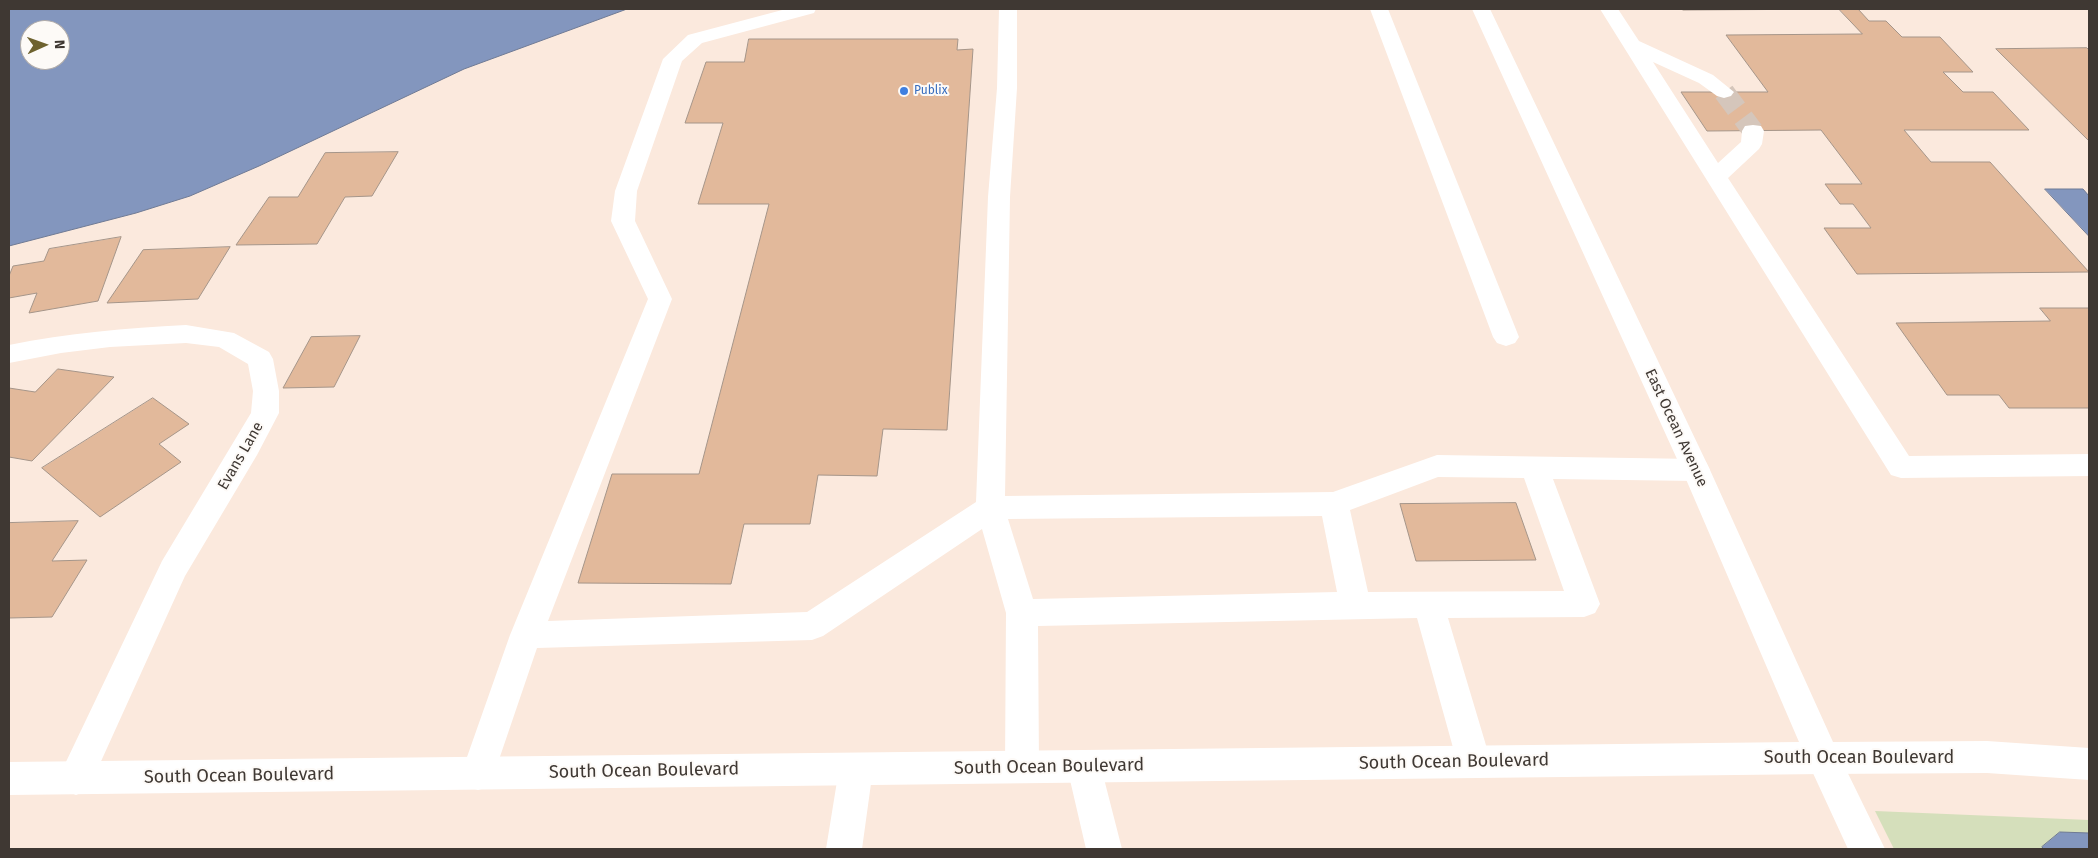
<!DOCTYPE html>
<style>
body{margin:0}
#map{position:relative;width:2098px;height:858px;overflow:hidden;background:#fbe9dd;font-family:"Fira Sans",sans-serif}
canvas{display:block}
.frame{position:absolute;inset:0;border:10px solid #3f3833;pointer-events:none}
.north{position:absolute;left:20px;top:20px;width:50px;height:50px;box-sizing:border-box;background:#fdfaf7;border:1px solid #b1aca9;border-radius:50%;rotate:88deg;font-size:14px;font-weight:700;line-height:20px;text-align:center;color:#3f3833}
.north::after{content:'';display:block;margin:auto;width:18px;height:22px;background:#6e622f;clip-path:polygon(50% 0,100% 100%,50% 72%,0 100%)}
</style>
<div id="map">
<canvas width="2098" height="858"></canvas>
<div class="frame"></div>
<div class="north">N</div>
</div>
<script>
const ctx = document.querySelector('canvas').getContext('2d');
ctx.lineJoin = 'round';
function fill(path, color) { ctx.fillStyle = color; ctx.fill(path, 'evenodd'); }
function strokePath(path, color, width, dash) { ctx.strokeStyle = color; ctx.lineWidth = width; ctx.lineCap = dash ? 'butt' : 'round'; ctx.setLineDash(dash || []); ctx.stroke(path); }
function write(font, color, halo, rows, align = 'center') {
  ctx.font = font + ' "Fira Sans",sans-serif'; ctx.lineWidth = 4; ctx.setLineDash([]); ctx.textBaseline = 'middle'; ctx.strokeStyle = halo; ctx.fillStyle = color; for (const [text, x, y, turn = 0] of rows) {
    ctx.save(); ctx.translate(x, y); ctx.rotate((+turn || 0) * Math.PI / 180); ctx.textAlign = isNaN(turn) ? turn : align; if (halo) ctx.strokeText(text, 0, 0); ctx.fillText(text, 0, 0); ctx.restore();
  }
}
fill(new Path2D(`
 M1875,811l214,9v29h-195z`), '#d5dfbb');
const water = new Path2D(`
 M9,9h618l-163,60 -205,97 -69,30 -54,17 -127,33zM30,30h30v30h-30z
 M2045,189h38l6,7v40z
 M2060,832l29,1v16h-45l-2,-2z`);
fill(water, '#8396be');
strokePath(water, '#6f7a94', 1);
const building = new Path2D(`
 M1682,9h171l-170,1z
 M1839,9h19l11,12h17l16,16h38l33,35h-30l20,20h30l36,38h-125l27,32h59l99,110 -232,2 -33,-46h47l-18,-24h-13l-15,-20h37l-41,-54 -114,1 -26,-39h87l-42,-57 136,-1z
 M749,39h209l-1,11 16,-1 -26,381 -64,-1 -6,47 -59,-1 -8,49h-66l-13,60 -153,-1 34,-109h87l70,-270h-71l25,-81h-38l21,-61h38z
 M2087,48l2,2v91l-93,-92z
 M398,152l-26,44 -27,1 -28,47 -81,1 33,-48h29l27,-44z
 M121,237l-23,64 -69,12 8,-20 -28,5v-22l4,-10 31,-5 5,-12z
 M230,247l-32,52 -91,4 36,-53z
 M2040,308h49v100h-80l-10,-13h-52l-51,-72 154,-2z
 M360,336l-26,51 -51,1 28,-51z
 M58,369l56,8 -82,84 -23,-4v-69l26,4z
 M153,398l36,26 -30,20 22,18 -81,55 -58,-49z
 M1516,503l20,57 -120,1 -16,-57z
 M78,521l-26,40 35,-1 -35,57 -43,1v-95z`);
fill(building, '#e2b99b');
strokePath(building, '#a59589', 1);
strokePath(new Path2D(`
 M1724,92l29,39`), '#d5c6bb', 21, [21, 11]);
fill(new Path2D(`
 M786,9h30l-2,4 -112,30 -20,18 -45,130 -2,30 37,78 -124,322 259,-9 169,-110 12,-305 9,-109 2,-79h18v79l-7,109 -5,299 328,-4 104,-37 259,4 10,3 4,8 -4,8 -10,3 -143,-2 47,125 -5,9 -11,4 -136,1 43,144 -5,11 -12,5 -12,-5 -5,-11 -40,-144 -379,8 1,141 -5,12 -12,4 -12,-4 -5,-12 1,-154 -24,-84 -159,107 -11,4 -275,8 -47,138 -12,4 -12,-4 -5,-12 49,-139 138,-336 -37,-78 4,-30 48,-132 25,-24zM1438,477l86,1 40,113 -196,1 -18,-82zM1322,516l15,76 -304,7 -25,-80z
 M1370,9h18l131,328 -4,6 -9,3 -9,-3 -4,-6z
 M1600,9h18l21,32 74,34 21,17 -3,4 -7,2 -7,-2 -18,-13 -46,-21 65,101 23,-21 1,-11 3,-5 8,-1 8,1 3,5 -2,13 -3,5 -31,29 181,278 180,-2v22l-188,2 -10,-3z
 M186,325l48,8 35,19 4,7 6,32v22l-22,42 -72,121 -97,214 -12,5 -12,-5 -5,-12 5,-12 98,-205 89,-148 2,-22 -5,-27 -29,-17 -33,-4 -76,4 -49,6 -52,10v-18c59,-12 117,-17 177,-20z
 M1823,742l12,5 50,102h-37l-42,-91 5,-11z
 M1084,751l12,4 5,12 21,82h-36l-19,-82 5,-12z
 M856,753l12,4 5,12 -11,80h-36l13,-80 5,-12z`), '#fff');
fill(new Path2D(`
 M1472,9h18l220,461 123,272 154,-1 102,7v32l-102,-7 -164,1 -1814,21v-33l1790,-20 -117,-272z`), '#fff');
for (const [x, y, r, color] of [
 [904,91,5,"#3f7fe0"]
]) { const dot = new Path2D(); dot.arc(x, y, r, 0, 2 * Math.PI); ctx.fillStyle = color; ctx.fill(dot); strokePath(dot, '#fdfaf7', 2); }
write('12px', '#366cbe', '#fdfaf7', [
 ["Publix",914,91]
], 'left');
write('15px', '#3f3833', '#fdfaf7', [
 ["East Ocean Avenue",1676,428,65],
 ["Evans Lane",241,456,-60]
]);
write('18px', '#3f3833', '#fdfaf7', [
 ["South Ocean Boulevard",1859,758],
 ["South Ocean Boulevard",1454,762,-1],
 ["South Ocean Boulevard",1049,767,-1],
 ["South Ocean Boulevard",644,771,-1],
 ["South Ocean Boulevard",239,776,-1]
]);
</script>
